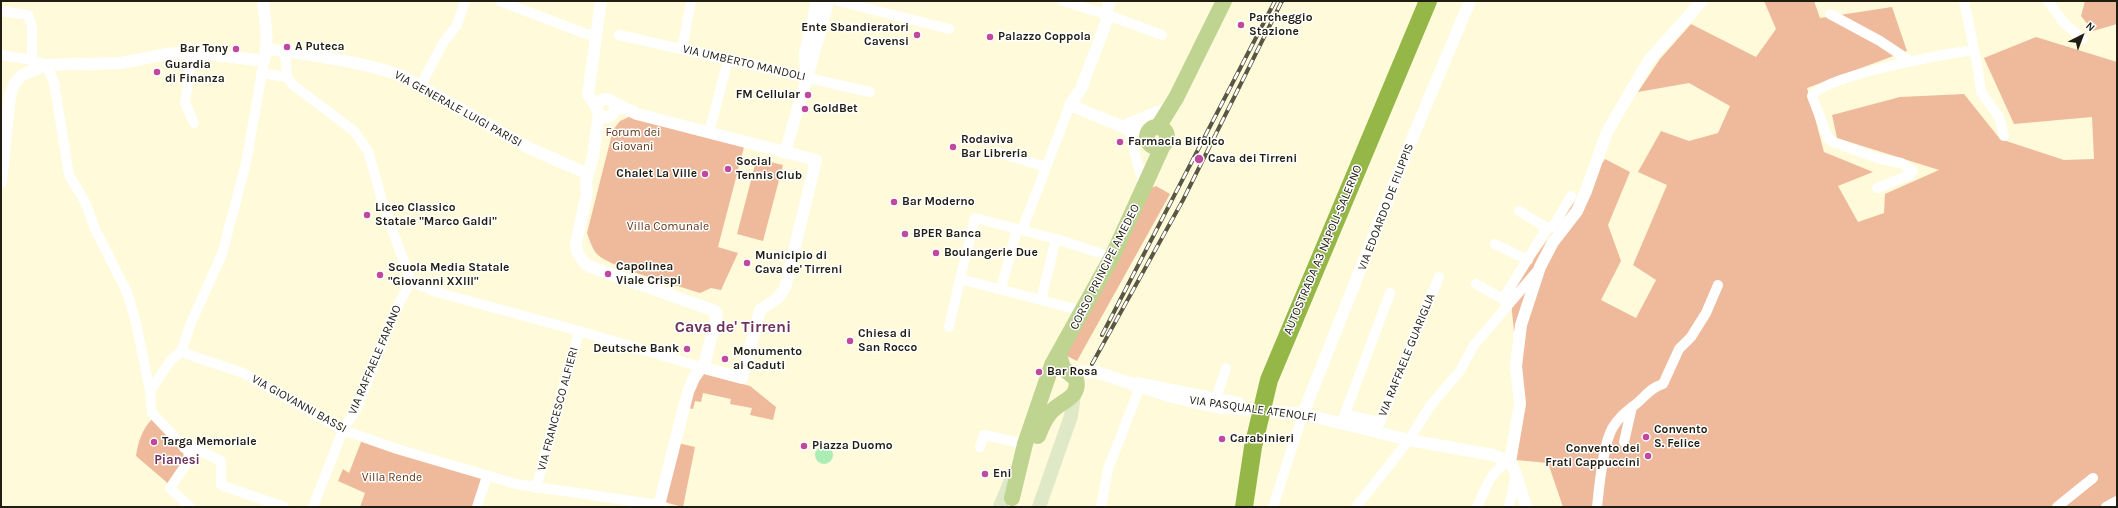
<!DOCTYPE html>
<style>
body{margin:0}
#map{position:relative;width:2118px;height:508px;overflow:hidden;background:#fffad9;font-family:Karla,sans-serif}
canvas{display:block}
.frame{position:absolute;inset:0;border:2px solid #201e12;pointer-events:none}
.north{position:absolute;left:2062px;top:16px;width:40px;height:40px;-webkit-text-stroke:3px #fff;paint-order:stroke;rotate:42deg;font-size:11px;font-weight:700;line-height:16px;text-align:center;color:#201e12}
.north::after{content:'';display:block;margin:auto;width:14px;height:18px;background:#201e12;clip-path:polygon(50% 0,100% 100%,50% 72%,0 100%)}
</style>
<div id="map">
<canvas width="2118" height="508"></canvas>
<div class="frame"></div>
<div class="north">N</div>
</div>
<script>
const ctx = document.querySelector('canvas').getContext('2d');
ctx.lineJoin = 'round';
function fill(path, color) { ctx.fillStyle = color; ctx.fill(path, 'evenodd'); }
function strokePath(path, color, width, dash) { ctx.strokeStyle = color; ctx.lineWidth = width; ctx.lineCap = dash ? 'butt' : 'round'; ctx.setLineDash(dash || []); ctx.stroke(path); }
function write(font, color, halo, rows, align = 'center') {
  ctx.font = font + ' Karla,sans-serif'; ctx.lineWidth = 3; ctx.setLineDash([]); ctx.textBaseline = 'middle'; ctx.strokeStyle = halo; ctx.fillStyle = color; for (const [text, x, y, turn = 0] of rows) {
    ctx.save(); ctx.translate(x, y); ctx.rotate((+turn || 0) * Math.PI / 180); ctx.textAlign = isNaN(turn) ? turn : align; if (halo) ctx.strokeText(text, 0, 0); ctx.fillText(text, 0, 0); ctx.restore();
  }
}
fill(new Path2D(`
 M1764,1h50l6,17 72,-11 15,44 -100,37 17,64 49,20 -35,14 20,36 26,-9 1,-19 54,-24 -102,-32 -5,-23 68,-18 64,-3 36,45 64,21 30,-1 -2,-42 -78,7 -30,-66 52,-21 81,25v445h-554l-15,-44 -32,-3 7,-40 -13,-128 95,-133 25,13 -22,53 13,36 -20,39 35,18 20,-38 -23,-15 34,-80 -29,-13 23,-41 28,10 29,-8 12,-27 -41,-23 -51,9 22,-33 31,-35 65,33 20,-28z
 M2085,1h32v23l-24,7 -12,-15z
 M631,116l113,31 -26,100 20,6 -17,37 -10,-2 -11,5c-23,-8 -86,-24 -102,-38 -6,-6 -8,-14 -11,-22l26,-103 7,-9z
 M762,160l21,5 -20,76 -26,-7 18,-69 5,1z
 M1156,186l14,8 -93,167 -12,-6 86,-167z
 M701,373l49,13 26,21 -3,13 -23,-5 2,-7 -22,-4 1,-5 -28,-6 -2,9 -6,-1 -2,8 -6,-1z
 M153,418l35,33 -17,35 -35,-30c2,-14 6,-27 17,-38z
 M363,437l124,39 -10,31h-117l5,-14 -27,-12 5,-12 6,4z
 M678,443l17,4 -12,60 -19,-5z`), '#eeba9b');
fill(new Path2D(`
 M815 455a9 9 0 1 1 18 0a9 9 0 1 1-18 0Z`), '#acecb5');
strokePath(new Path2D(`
 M500,1l86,33 10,1
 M838,1l111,28
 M1063,1l42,13 57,21
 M1964,1l13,63 4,28 18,25 5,19
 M2048,1l16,22 19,16
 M1,11l27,4 4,11v34
 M1830,14l50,27 30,20
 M619,35l251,57
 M682,49l9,-48
 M285,51l2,26 6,8 61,46 14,20 16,56 27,74 22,10 146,40 122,36
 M192,52l-7,51 9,20
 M1,55l31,5 14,5 8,17 15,93 16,27 11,29 31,61 9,31 14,68 2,22 36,38 1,9 -19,28 20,19
 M261,73l26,4
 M420,87l23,-44 14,-18 8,-24
 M1128,123l43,-17
 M1128,129l16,57
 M709,133l19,-73
 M997,152l49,15
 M1877,188l33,-13 3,-4 -12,-8 -21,-4 -47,-17 -5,-4 -16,-42c10,-20 134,-42 161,-46
 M1519,211l28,17
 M1022,230l48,-125
 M1495,244l33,16
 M1476,284l27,15
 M1001,289l16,-60
 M1041,300l15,-61
 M1507,306l-4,-7 44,-71 6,-1 18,-31
 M1083,311l-123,-32 15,-61 81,21 56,18
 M949,327l11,-48
 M181,352l62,21 100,57 54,19 119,35 143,21
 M1137,382l79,16 10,-30
 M150,391l21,-31 10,-8 10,-29 31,-69 24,-91 18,-102
 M1216,398l23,4
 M1632,407c12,-8 17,-19 31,-23l16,-35 12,-12 15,-24 12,-28
 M1345,414l35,8 59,-145
 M1343,419l47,-126
 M980,447l4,-12 41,9
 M184,448l7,-2 30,15v24l63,22
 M536,488l43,-157
 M313,507l30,-77 14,-22 39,-99 15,-28
 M477,507l10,-31
 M1101,507l7,-38 32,-82
 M1273,507l30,-93
 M1356,507l53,-67 21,-34 30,-35 14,-26 64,-75
 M1477,507c8,-16 14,-39 33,-45
 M1509,507l7,-33
 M1597,507c2,-19 6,-64 16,-80 5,-8 11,-14 19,-20l-8,35
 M2057,507l36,-29
 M2106,507l11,-6`), '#fff', 10);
strokePath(new Path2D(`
 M1110,1l-5,13 2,6 -26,69 -11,16 58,24 19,11
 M267,49c44,6 93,12 135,27l127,72 59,26
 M806,74l-1,-21 12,-52
 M597 108a9 9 0 1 1 18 0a9 9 0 1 1-18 0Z
 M612,102l25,12 179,46 -31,128 -8,11 -17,11 -18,68 -41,-11
 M597,108l-9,-14 13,-93
 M599,113l-6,43 -7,26 1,11 -11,50 1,9 8,12 6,3 124,44 2,3 -12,48 -11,16 -6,14 -29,113 4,2
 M1130,124l10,4 11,1
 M785,153c14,-51 31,-101 43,-152
 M1,182l9,-87 5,-12 7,-8 24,-10 75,-2 46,-9 25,-2 72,9c5,-20 1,-40 -1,-60
 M1070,372h26l76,25 44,10 87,7 106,26 84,15 17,7
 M1303,414l109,-275 58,-138
 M1510,462l10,-58 -4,-38 5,-41 19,-58 13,-25 24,-31 9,-20 21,-59 42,-72 53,-59
 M1510,462l6,12 10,33`), '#fff', 12);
strokePath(new Path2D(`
 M1000,507l11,-27
 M1039,507l32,-91 3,-21`), '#dfe9c8', 14);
strokePath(new Path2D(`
 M1147 137a10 10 0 1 1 20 0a10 10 0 1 1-20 0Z
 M1158,127l18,-29 48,-97
 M1038,436c3,-8 6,-16 12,-23 10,-12 31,-15 26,-34l-13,-11 -4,-13
 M1012,498l13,-54 27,-79 60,-108 51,-112`), '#bfd491', 16);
strokePath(new Path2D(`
 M1244,507l9,-60 16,-67 159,-379`), '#94b748', 18);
const rail = new Path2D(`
 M1102,335l173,-334
 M1092,364l91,-164 99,-199`);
strokePath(rail, '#595644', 4);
strokePath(rail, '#fff', 2.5, [8]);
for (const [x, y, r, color] of [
 [1241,25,4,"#bf499f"],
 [917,35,4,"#bf499f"],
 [990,37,4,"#bf499f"],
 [287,47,4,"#bf499f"],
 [236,49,4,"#bf499f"],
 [157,72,4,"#bf499f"],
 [808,95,4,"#bf499f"],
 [805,109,4,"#bf499f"],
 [1120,142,4,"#bf499f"],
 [953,147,4,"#bf499f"],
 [1199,159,5,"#bf499f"],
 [728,169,4,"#bf499f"],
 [705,174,4,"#bf499f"],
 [894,202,4,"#bf499f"],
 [367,215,4,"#bf499f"],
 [905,234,4,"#bf499f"],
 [936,253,4,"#bf499f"],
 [747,263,4,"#bf499f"],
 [608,274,4,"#bf499f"],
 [380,275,4,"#bf499f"],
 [850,341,4,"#bf499f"],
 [687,349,4,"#bf499f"],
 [725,359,4,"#bf499f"],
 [1039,372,4,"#bf499f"],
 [1646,437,4,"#bf499f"],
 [1222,439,4,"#bf499f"],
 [154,442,4,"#bf499f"],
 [804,446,4,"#bf499f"],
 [1648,456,4,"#bf499f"],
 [985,474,4,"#bf499f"]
]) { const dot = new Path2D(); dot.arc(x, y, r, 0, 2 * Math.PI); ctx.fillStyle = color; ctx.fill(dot); strokePath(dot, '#fff', 1.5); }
write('bold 12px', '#201e12', '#fff', [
 ["Parcheggio",1249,18],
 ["Stazione",1249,32],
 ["Ente Sbandieratori",909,28,"right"],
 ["Cavensi",909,42,"right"],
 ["Palazzo Coppola",998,37],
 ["A Puteca",295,47],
 ["Bar Tony",228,49,"right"],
 ["Guardia",165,65],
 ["di Finanza",165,79],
 ["FM Cellular",800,95,"right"],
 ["GoldBet",813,109],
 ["Rodaviva",961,140],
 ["Bar Libreria",961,154],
 ["Farmacia Bifolco",1128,142],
 ["Cava dei Tirreni",1208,159],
 ["Social",736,162],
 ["Tennis Club",736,176],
 ["Chalet La Ville",697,174,"right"],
 ["Bar Moderno",902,202],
 ["Liceo Classico",375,208],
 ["Statale \"Marco Galdi\"",375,222],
 ["BPER Banca",913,234],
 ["Boulangerie Due",944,253],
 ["Municipio di",755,256],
 ["Cava de' Tirreni",755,270],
 ["Capolinea",616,267],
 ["Viale Crispi",616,281],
 ["Scuola Media Statale",388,268],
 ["\"Giovanni XXIII\"",388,282],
 ["Chiesa di",858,334],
 ["San Rocco",858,348],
 ["Deutsche Bank",679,349,"right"],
 ["Monumento",733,352],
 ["ai Caduti",733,366],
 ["Bar Rosa",1047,372],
 ["Convento",1654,430],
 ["S. Felice",1654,444],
 ["Carabinieri",1230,439],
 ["Targa Memoriale",162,442],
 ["Piazza Duomo",812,446],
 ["Convento dei",1640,449,"right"],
 ["Frati Cappuccini",1640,463,"right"],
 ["Eni",993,474]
], 'left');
write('12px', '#201e12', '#fff', [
 ["VIA UMBERTO MANDOLI",744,63,13],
 ["VIA GENERALE LUIGI PARISI",458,109,29],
 ["VIA EDOARDO DE FILIPPIS",1386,207,-69],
 ["AUTOSTRADA A3 NAPOLI-SALERNO",1323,250,-67],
 ["CORSO PRINCIPE AMEDEO",1105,267,-63],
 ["VIA RAFFAELE GUARIGLIA",1407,355,-68],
 ["VIA RAFFAELE FARANO",375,360,-67],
 ["VIA GIOVANNI BASSI",299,404,29],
 ["VIA FRANCESCO ALFIERI",558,409,-75],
 ["VIA PASQUALE ATENOLFI",1253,409,8]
]);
write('12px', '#623517', '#fff', [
 ["Forum dei",633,133],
 ["Giovani",633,147],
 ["Villa Comunale",668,227],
 ["Villa Rende",392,478]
]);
write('bold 13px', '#6e335c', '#fff', [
 ["Pianesi",177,460]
]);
write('bold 16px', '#6e335c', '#fff', [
 ["Cava de' Tirreni",733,327]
]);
</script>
